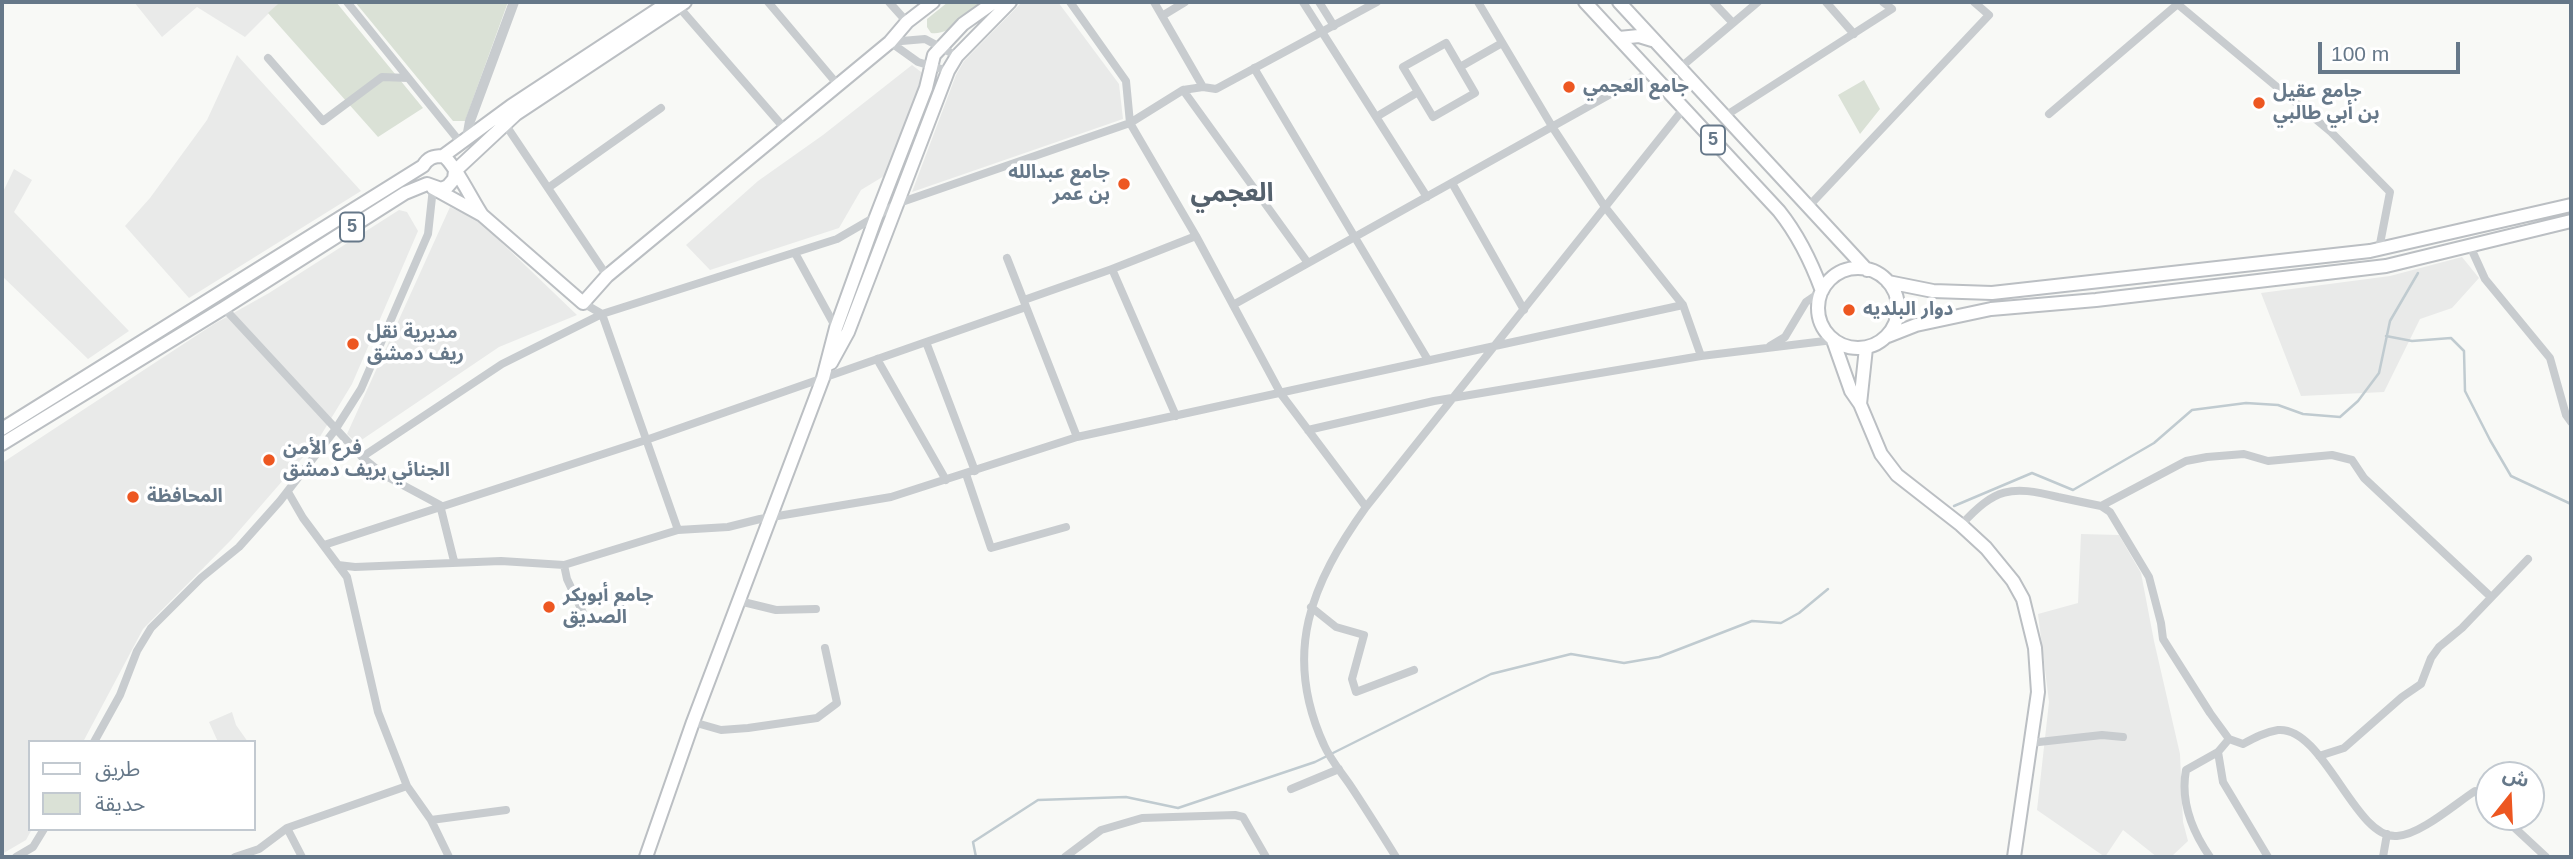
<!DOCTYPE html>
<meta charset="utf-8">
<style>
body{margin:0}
#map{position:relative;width:2573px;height:859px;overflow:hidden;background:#f8f9f6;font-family:Helvetica,"Noto Sans Arabic",sans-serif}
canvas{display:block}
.frame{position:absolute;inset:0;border:4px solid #667889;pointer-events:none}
.legend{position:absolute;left:28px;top:740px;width:228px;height:91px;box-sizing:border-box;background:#fff;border:2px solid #c2c9d0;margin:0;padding:9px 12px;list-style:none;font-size:21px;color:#667889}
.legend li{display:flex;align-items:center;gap:14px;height:35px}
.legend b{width:35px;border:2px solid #c2c9d0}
.north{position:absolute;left:2475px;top:761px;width:70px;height:70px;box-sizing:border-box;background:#fff;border:2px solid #c2c9d0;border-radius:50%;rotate:18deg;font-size:19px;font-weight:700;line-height:28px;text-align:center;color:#667889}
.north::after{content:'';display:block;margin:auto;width:24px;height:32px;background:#ed5721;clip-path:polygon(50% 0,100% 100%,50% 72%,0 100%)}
.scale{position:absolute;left:2318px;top:42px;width:142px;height:32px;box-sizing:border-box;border:4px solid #667889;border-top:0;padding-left:9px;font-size:21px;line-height:24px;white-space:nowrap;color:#667889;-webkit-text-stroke:5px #fff;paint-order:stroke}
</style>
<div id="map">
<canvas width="2573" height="859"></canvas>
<div class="frame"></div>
<ul class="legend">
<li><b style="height:9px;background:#fff"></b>طريق</li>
<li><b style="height:19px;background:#dae1d6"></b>حديقة</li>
</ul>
<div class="north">ش</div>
<div class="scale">100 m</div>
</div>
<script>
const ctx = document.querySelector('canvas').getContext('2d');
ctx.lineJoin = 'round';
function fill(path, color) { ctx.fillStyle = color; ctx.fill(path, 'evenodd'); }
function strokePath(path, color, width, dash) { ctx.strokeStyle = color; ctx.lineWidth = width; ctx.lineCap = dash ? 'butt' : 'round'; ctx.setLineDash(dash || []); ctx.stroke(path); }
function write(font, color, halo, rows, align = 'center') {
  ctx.font = font + ' Helvetica,"Noto Sans Arabic",sans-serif'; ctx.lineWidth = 7; ctx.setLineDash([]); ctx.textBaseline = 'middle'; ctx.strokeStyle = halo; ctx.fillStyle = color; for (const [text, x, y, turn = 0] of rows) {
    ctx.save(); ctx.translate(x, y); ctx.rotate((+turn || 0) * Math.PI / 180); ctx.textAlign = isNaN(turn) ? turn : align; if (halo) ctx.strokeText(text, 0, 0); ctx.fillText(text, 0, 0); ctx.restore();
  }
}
fill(new Path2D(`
 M134,2h146l-35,35 -48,-30 -35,30z
 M1022,2h36l61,82 4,35 -211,73 44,-117 8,-14z
 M237,55l124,136 -172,107 -64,-72 25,-28 57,-78z
 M912,65l13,10 -36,98 -28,17 -22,38 -129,42 -24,-25 72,-64 65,-46z
 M14,169l18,11 -18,32 115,119 -41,28 -86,-83v-82z
 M450,207l28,13 99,95 -78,32 -142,96 -10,-9z
 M399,210l8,2 11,19 -66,153 -34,56 -87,100 -88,89 -60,113h-53v87h2l-6,11 -24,14v-391l212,-139 55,-31z
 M2462,257l17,21 -27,30 -32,11 -36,73 -83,4 -40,-103 129,-17z
 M2081,534l38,1 22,38 13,68 26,113 3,68 5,19 -17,16h-14l-34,-27 -18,27 -68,-47 12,-108 -11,-88 40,-11z
 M232,712l4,13 12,17h-30l-9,-20z`), '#e9eae9');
fill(new Path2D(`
 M280,2h56l87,106 -45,29 -110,-124z
 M355,2h153l-43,119h-12z
 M948,2h37c-14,11 -35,34 -54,31l-4,-6v-8z
 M1864,80l16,29 -20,25 -22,-39z`), '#dae1d6');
strokePath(new Path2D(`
 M2386,336l26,5 39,-3 13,13 1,40 25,49 21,36 60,28
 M1954,506l78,-33 41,17 81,-47 38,-33 54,-7 32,2 25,9 37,3 18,-16 21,-28 11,-52 28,-48
 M976,857l-3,-15 65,-42 88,-3 52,11 137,-46 176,-88 80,-20 53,9 35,-6 93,-36 29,2 18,-10 29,-24`), '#c0cbd0', 2.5);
const primary = new Path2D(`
 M1585,2l194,209c20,25 32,50 43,80
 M1619,2l248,268
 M1619,38l20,-2 13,4
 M433,188l49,27c-9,-13 -29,-54 -39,-59
 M482,215l101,88 24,-27 283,-234 17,-20 26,-20
 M1818 308a40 40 0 1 1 80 0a40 40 0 1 1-80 0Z
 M1888,282l45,9 59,2 378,-42 201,-46
 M1888,336l28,-11 75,-16 105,-9 290,-34 185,-45
 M1833,340l18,51 9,13 21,50 16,21 64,50 25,23 27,33 10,18 12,49 3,44 -24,165
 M831,363l17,-31 100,-261 9,-15 53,-54
 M1860,404l6,-56
 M2,429l421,-263c5,-8 10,-10 20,-10l68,-50 158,-104
 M2,444l222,-136 181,-115 22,-9 14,5 7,-3 6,-7 1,-8 61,-57 169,-112
 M646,857l47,-135 130,-344 13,-50 40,-111 50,-129 8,-33 29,-31 31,-22`);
strokePath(primary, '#bbbfc3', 16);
strokePath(new Path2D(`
 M347,2l113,140
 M768,2l70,83
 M889,2l18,20
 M1070,2l56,79 4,42 66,113 85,158 85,113
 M1154,2l49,85
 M1303,2l124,195
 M1319,2l15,24
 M1478,2l75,126 52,79 78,98 18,51
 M1713,2l20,21
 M1826,2l28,32
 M2175,2l156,130 59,60 -11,57
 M678,6l107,123
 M1162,16l23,-14
 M1446,43l29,50 -42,24 -30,-50z
 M268,58l55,63 59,-44 26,1
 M1460,67l42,-24
 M1681,67l77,-65
 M1254,68l174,292
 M948,71l-30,-9 -28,-20 35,-3 32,17
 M1183,90l125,173
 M2049,114l131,-112
 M1725,116l167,-107 -9,-7
 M1376,117l42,-25
 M505,124l102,152
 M1452,183l72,127
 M548,188l113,-80
 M1808,207l181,-192 -15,-13
 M2470,246l15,33 65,79 16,57 5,7
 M795,253l41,75
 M1007,258l70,179
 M1112,269l64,147
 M1024,300l88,-31 84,-33
 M583,303l19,11 235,-75 62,-36 231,-80 53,-33 20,-3 13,2 161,-87
 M1233,305l417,-233
 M224,308l138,149 22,18 56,30 14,56
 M926,342l49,129
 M1770,346l15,-9 21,-35 16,-11
 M877,359l69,121
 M1308,430l126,-29 267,-45 132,-16
 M362,457l140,-93 100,-50 76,216
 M966,474l25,74 75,-21
 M288,492l15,26 44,59 31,135 29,74 24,34 18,37
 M2101,506l85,-45 21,-4 37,-3 24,7 64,-6 20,5 12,18 127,119
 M1961,525c34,-37 49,-40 97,-28 14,3 28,6 43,9l9,6 39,65 12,46 2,16 47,74 19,26 14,5c11,-6 22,-12 35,-14 46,-4 77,110 119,106 23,-1 58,-32 78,-45l14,13
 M324,545l322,-105 380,-133
 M338,565l17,2 146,-6 63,4 114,-35 50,-3 32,-8 131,-22 186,-60 606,-132
 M564,565l3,14 17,36
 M739,601l37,9 40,-1
 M1311,607l25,20 28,8 -12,44 4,13 58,-22
 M693,722l28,8 27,-2 69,-10 20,-15 -12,-55
 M94,742l26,-47 17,-44 14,-23 50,-50 38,-31 41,-46 55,-71 26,-41 67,-155 5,-46
 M2030,743l72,-8 21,2
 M2218,752l5,30 45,75
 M2319,756l25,-8 58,-51 19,-13 10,-26 8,-11 23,-19 66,-69
 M1291,789l48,-20
 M2503,817l43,40
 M431,820l75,-10
 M287,828l15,29
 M16,857l17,-10 11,-18
 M235,857l24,-8 28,-21 120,-42
 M1065,857l36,-27 41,-12 93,-3 8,2 23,40
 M1396,857c-15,-24 -30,-48 -46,-72 -9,-13 -20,-26 -26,-40 -42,-92 -13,-161 42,-238l318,-399
 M2210,857c-18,-26 -30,-55 -24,-87l32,-18 11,-13
 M2383,857l4,-23`), '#c8cccf', 8);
strokePath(new Path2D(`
 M467,138l3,-17 44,-119`), '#c8cccf', 10);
strokePath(primary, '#fff', 12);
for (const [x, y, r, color] of [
 [1569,87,7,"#ed5721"],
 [2259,103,7,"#ed5721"],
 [1124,184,7,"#ed5721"],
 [1849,310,7,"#ed5721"],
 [353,344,7,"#ed5721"],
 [269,460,7,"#ed5721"],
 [133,497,7,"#ed5721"],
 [549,607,7,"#ed5721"]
]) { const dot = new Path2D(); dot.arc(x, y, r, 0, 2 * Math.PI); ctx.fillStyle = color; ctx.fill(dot); strokePath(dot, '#fff', 2.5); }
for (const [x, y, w] of [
 [1713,140,24],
 [352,227,24]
]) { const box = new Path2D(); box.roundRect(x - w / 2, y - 14.5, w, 29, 5); ctx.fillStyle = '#fff'; ctx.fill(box); strokePath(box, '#667889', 2); }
write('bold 18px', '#667889', null, [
 ["5",1713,140],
 ["5",352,227]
]);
write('bold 19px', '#667889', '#fff', [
 ["جامع العجمي",1583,87],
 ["جامع عقيل",2273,92],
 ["بن أبي طالبي",2273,114],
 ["جامع عبدالله",1110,173,"right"],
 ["بن عمر",1110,195,"right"],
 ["دوار البلديه",1863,310],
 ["مديرية نقل",367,333],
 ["ريف دمشق",367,355],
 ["فرع الأمن",283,449],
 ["الجنائي بريف دمشق",283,471],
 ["المحافظة",147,497],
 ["جامع أبوبكر",563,596],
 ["الصديق",563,618]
], 'left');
write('bold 26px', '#54616d', '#fff', [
 ["العجمي",1232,194]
]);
</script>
